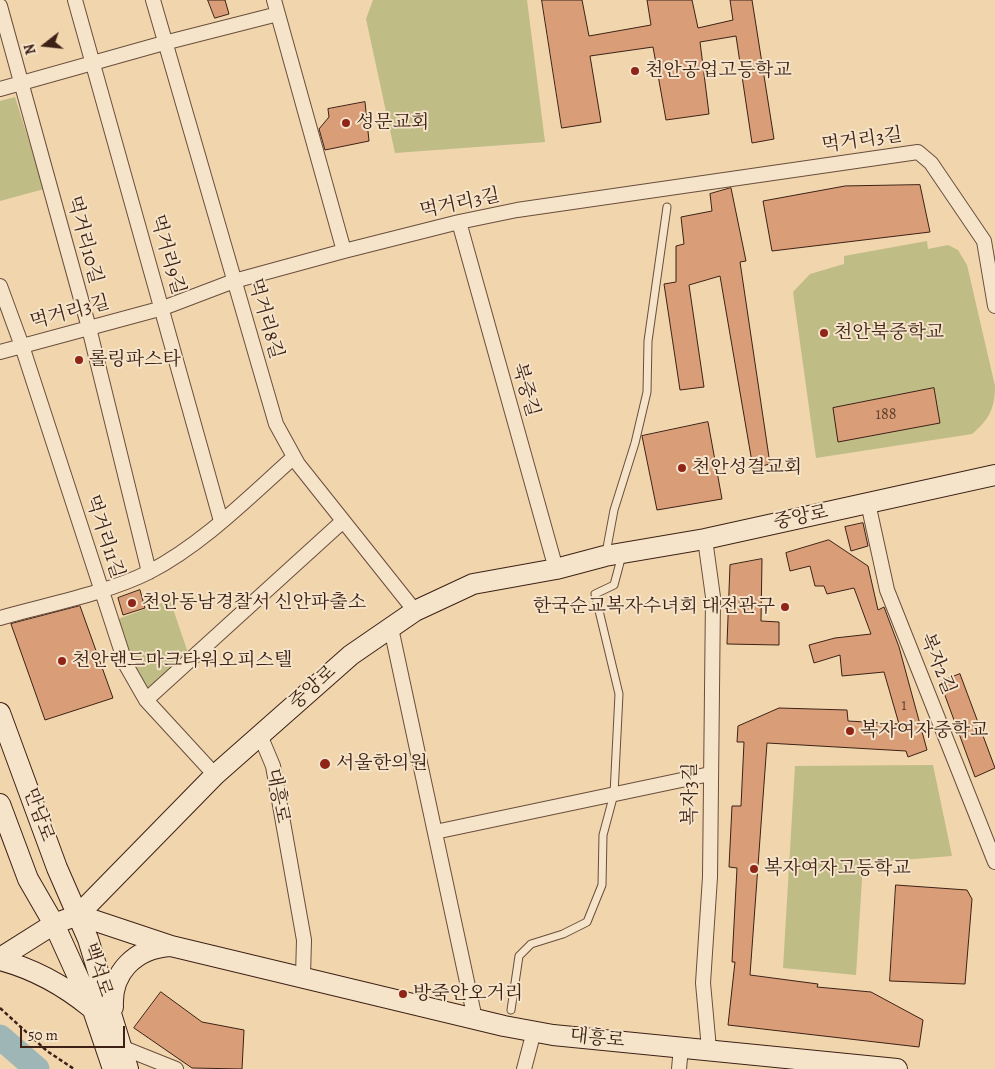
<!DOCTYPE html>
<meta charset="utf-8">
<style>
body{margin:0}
#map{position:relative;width:995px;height:1069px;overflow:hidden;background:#f0d5ad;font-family:Alegreya,serif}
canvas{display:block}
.north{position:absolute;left:20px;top:20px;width:50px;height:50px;-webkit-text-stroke:4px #f5e4ca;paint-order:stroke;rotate:254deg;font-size:14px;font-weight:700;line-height:20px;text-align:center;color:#3d2116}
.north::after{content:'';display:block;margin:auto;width:18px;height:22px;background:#3d2116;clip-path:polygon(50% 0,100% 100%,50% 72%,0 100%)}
.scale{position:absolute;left:20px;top:1026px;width:105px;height:22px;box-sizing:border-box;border:2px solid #3d2116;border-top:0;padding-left:6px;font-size:15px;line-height:18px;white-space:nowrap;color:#3d2116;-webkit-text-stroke:4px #f5e4ca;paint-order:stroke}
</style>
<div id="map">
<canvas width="995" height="1069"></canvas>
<div class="north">N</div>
<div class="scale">50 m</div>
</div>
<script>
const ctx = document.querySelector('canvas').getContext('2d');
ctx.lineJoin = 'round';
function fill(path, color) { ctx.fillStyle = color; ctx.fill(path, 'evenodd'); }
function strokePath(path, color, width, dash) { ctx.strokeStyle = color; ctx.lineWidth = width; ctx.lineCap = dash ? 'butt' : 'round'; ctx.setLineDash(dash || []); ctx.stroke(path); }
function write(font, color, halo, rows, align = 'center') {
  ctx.font = font + ' Alegreya,"Noto Serif KR",serif'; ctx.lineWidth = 4; ctx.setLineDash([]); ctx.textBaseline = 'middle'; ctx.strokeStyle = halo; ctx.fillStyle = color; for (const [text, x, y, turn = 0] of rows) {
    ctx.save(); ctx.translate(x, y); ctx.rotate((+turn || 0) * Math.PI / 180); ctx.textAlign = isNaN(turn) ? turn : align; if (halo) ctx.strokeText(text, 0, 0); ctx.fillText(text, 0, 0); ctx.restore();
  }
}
fill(new Path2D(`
 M373,0h154l18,142 -150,11 -29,-134z
 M15,97l29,92 -44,12v-100z
 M927,241l1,8 20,-4 10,5 9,15 28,121c0,22 -6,34 -23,48l-156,24 -23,-166 17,-18 34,-10v-8z
 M170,600l18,53 -39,36 -10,-13 -21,-57z
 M933,765l19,91 -89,7 -7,112 -73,-7 12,-202z`), '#bfbc86');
strokePath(new Path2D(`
 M0,1037l37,32`), '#9eb6b5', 25);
const building = new Path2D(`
 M208,0h17l4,14 -14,4z
 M542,0h40l7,36 62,-11 -4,-25h45l6,28 35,-8 -3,-20h22l22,139 -22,4 -16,-107 -36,6 9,72 -43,6 -13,-73 -63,9 11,66 -39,6z
 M365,102l4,39 -44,9 -6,-21 10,-12 -1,-8z
 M920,185l10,47 -158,19 -9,-50 82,-15z
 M731,188l15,73 -6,1 30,202 -17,4 -33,-192 -31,9 15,102 -24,3 -16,-106 12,-2v-36l8,-2 -3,-27 31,-6 -2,-17z
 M934,388l6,35 -102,19 -5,-34z
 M708,422l14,77 -65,11 -15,-74z
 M863,523l5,23 -17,5 -6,-24z
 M829,540l39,26 10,44 6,-3 15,40 28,103 -19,7 -2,-6 -139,-8 -17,232 68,9 -1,3 54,5 52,28 -4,27 -191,-22 7,-63h-3l5,-94 -8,-1 3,-61h9l3,-64h-7l1,-16 41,-18 68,2 1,11 51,3 -15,-52 -42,4 -2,-21 -26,8 -5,-18 26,-7 36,-4 -17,-46 -27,6 -3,-8h-9l-5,-20 -20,5 -4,-18z
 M762,559l-1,62 18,1v23l-52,-1 3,-79z
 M140,590l5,18 -22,7 -5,-17z
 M80,606l33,92 -68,22 -34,-96z
 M960,674l35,94 -20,9 -35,-95z
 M896,885l71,5 5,9 -7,85 -75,-3z
 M161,992l41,30 42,8 -2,39 -50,-1 -58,-40z`);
fill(building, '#d99e78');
strokePath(building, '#3d2116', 1);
const lane = new Path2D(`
 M606,553l8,-43 21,-67 12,-51 1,-51 19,-134
 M511,1010l8,-54 12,-12 32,-10 24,-12 15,-37 1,-50 11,-41 5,-100 -24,-100 19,-9 8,-30`);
const street = new Path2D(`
 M75,0l146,521
 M153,0l123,424 22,40 117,147
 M274,0l70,251
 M0,6l89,322 60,244
 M0,89l164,-46 114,-29
 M459,222l97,347
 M0,286l22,60 104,319 20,35 69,75
 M0,352l163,-44 71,-27 110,-30 115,-29 58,-12 401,-58 13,11 53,78 11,65
 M868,503l19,87 108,272
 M705,539l8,58 -3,280 -7,106 6,66
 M0,618c45,-13 108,-25 149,-46 54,-28 100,-75 145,-115
 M391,628l84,391
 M146,700l197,-179
 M260,735l13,31 31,174 -1,36
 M435,832l275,-58
 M121,1047l55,22
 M524,1069l10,-38
 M679,1069l2,-22`);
const secondary = new Path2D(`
 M0,713l57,155 31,71 40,130
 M0,804l28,75 26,45 39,86 20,59
 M78,915l93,31 333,80 49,9 344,34
 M0,958l54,-34 24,-9 137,-140 136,-120 64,-44 58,-27 83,-15 49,-13 100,-17 290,-64
 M0,960c34,9 63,25 90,47
 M113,1007c-2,-35 22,-58 56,-61`);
strokePath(lane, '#6a4e3c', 9);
strokePath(street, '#6a4e3c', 16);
strokePath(secondary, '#3d2116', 22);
strokePath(new Path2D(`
 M0,1008l47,43 27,18`), '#3d2116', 2.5, [4, 2.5]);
strokePath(lane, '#f5e4ca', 7);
strokePath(street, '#f5e4ca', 14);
strokePath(secondary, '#f5e4ca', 20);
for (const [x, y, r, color] of [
 [635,71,5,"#8f2418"],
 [346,123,5,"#8f2418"],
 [824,333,5,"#8f2418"],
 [79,360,5,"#8f2418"],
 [682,468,5,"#8f2418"],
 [132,603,5,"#8f2418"],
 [785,607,5,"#8f2418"],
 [62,661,5,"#8f2418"],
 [850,731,5,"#8f2418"],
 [325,764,6,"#8f2418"],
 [754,869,5,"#8f2418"],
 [403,994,5,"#8f2418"]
]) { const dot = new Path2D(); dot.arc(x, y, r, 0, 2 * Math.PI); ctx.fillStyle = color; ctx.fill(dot); strokePath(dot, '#f5e4ca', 2); }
write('16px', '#64402e', null, [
 ["188",886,415],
 ["1",904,706]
]);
write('19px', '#3d2116', '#f5e4ca', [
 ["천안공업고등학교",645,71],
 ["성문교회",356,123],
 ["천안북중학교",834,333],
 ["롤링파스타",89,360],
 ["천안성결교회",692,468],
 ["천안동남경찰서 신안파출소",142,603],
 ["한국순교복자수녀회 대전관구",775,607,"right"],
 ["천안랜드마크타워오피스텔",72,661],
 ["복자여자중학교",860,731],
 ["서울한의원",336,764],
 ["복자여자고등학교",764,869],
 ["방죽안오거리",413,994]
], 'left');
write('19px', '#3d2116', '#f5e4ca', [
 ["먹거리3길",862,141,-8],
 ["먹거리3길",460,204,-12],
 ["먹거리10길",84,240,75],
 ["먹거리9길",167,255,74],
 ["먹거리3길",70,313,-15],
 ["먹거리8길",265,319,74],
 ["북중길",525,390,74],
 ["중앙로",801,518,-12],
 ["먹거리11길",104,537,72],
 ["복자2길",937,664,68],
 ["중앙로",313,688,-42],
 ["복자3길",691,794,-90],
 ["대흥로",277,796,79],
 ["만남로",38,815,70],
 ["백석로",97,970,72],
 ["대흥로",597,1039,6]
]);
</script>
